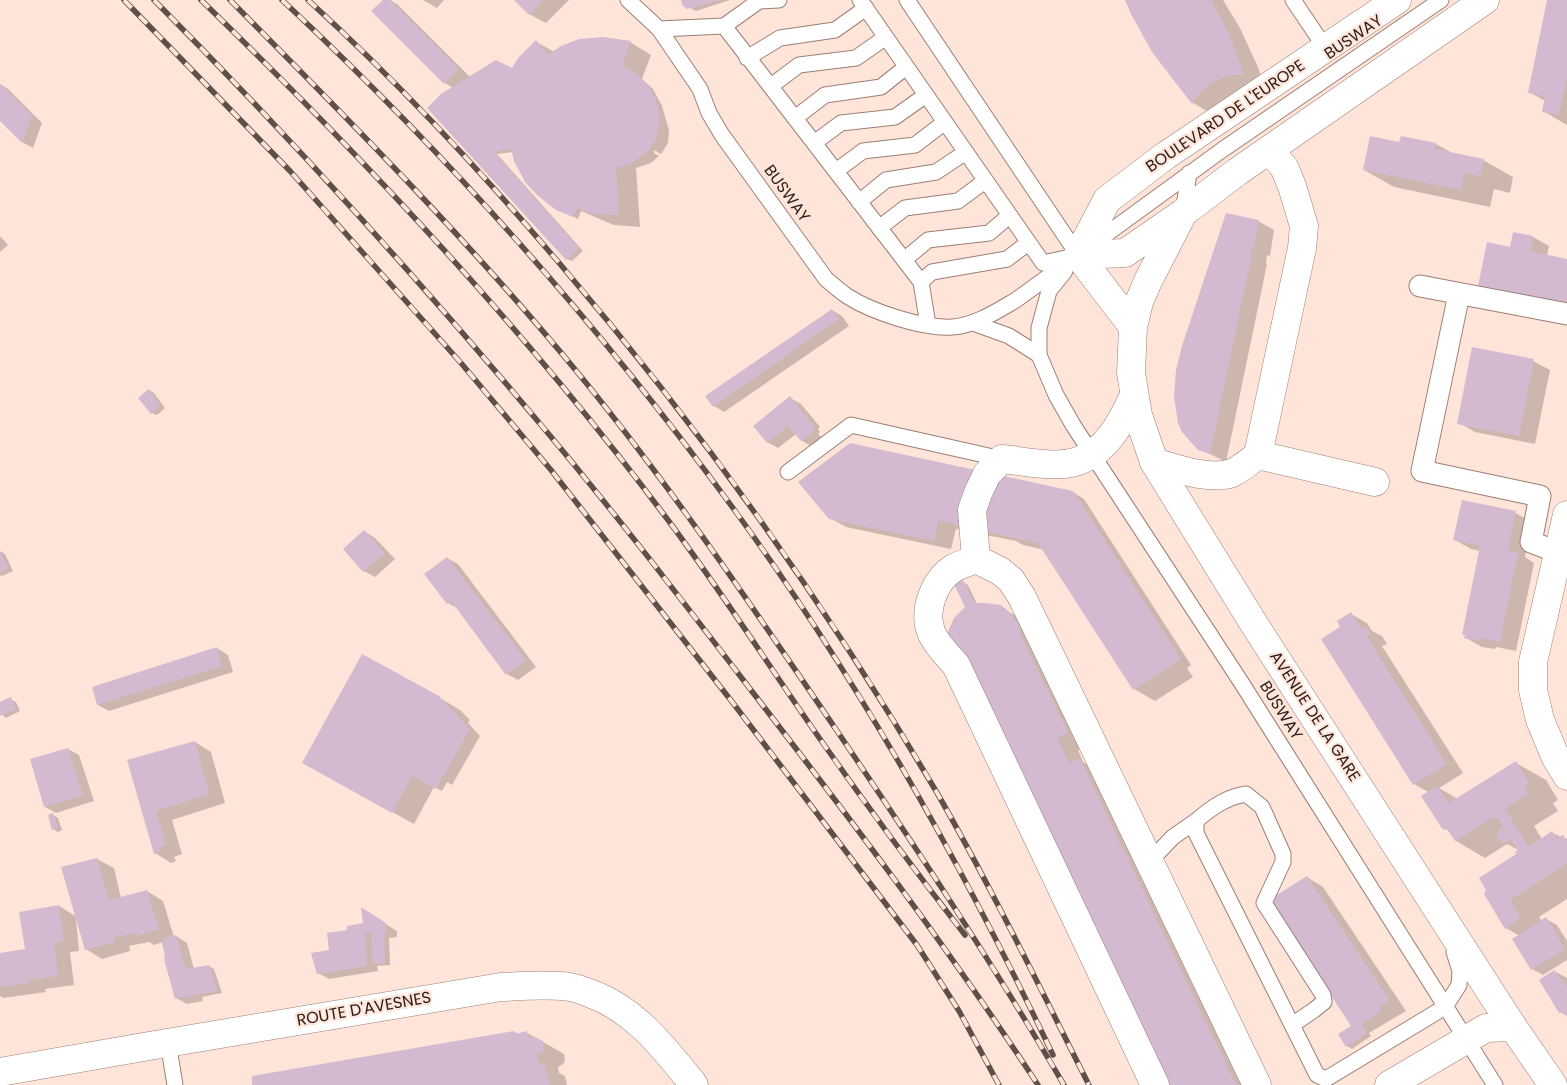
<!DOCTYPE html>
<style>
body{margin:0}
canvas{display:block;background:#ffe4d9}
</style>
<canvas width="1567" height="1085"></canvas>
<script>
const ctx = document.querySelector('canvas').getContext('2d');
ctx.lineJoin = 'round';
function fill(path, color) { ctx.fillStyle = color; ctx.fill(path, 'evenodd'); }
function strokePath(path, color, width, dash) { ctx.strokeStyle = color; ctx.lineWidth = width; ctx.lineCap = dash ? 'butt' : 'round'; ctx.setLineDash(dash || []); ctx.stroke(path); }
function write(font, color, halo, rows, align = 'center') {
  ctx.font = font + ' Poppins,sans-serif'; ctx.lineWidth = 4.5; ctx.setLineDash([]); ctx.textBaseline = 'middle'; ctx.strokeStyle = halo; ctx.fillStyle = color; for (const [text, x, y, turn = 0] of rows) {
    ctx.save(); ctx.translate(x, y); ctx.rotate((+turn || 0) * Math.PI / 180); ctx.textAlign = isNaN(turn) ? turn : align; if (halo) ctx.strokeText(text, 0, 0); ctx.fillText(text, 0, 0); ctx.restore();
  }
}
fill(new Path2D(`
 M384,0h6l7,4 73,73 43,-7 23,-28 19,10 75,-10 21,13 -9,24 11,10 9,17 7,24 -1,13 -7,11 -7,-4v3l5,3 -8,7 -15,5 4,59 -26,-2 -33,-14 -3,8 -22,-11 -43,-56 -16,2 86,97 -11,10 -5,-2 -138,-151 24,-20 -8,-5 -72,-72z
 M423,0h21l-7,8z
 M515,0h54l-23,23 -17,-9z
 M683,0h47l-34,11 -12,-6z
 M1126,0h97l17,28 18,39 6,19 -50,29 -21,-12 -31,-40z
 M1548,0h19v125l-24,-14 2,-10 -16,-9z
 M0,84l8,5 34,34 -9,25 -11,-6 -22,-22z
 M1400,144h36l18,10 29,6 30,17 -3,16 -16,-4 -4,18 -96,-20 -30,-17z
 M1258,221l16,9 -4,26 -3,-1 -1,8 1,1 -41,198 -28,-14 -19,-25z
 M1514,233l19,4 16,9 -2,10 20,4 -56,-11z
 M0,236l8,9 -8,7z
 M832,310l10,6 7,10 -125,86 -10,-6z
 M1533,361l17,9 -15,74 -60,-12 -16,-9z
 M149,390l5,3 11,15 -8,7 -5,-2z
 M790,398l11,6 19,23 -2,2 2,3 -2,2 4,4 -10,9 -11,-7 -5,-6 -18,14 -11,-6z
 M1073,492l11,7 107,166 -4,3 6,9 -38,24 -21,-12 -89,-139 -22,-5 -7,-4 -60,-12 -5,20 -105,-22 -16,-9z
 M1515,513l17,9 -7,35 9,6 -18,88 -20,-4 -1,2 -13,-2 -16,-9 14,-87 -9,-2 -16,-9z
 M364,531l11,7 20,21 -20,18 -11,-6z
 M0,551l5,3 8,17 -11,5 -2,-1z
 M447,558l11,6 78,103 -18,13 -11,-6 -48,-65 -11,-6z
 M963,582l5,3 9,19 23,3 22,12 66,126 -10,5 5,12 18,10 150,313h-89l-133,-302 -61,-175z
 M1351,614l16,9 5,8 10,5 5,8 -5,2 81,127 -24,15 19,11 58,-36 30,17 12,20 -5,3 5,8 -24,15 8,13 10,-6 15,6v60l-28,18 3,4 4,-2 11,6 10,16v19l-24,15 -11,-6 -12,-33 -14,-8 -21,-34 35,-43 -13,-7 -22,14 -29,-17 -5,-9 -9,-5 -14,-35 -14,-8 -72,-157z
 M217,648l11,7 5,17 -124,39 -11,-6 -5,-17z
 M438,697l22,13 10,10 -2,3 12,13 -28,49 -5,-3 -5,9 -8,-4 -20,37 -89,-49z
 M10,699l6,3 4,9 -14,7 -6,-5v-10z
 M195,742l16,10 14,51 -53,17 10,34 -8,3 2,4 -5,2 -16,-10 -26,-92z
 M68,749l11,6 15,46 -38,12 -11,-6z
 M53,815l5,3 4,12 -4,2 -5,-3z
 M97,859l17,9 7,30 26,-7 16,10 11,36 2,-1 11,7 7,26 15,-3 5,3 8,24 -20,4 1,4 -16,3 -11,-6 -13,-56 -9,3 -5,-3 -20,4 1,5 -28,8 -16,-10 -9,-30h-1l3,32 -9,1 4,33 -29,4 1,3 -43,6 -3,-2v-42l27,-4 32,-44 18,11z
 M1307,877l16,10 83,124 -37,22 2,3 -19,13 -5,-3 6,-20z
 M363,910l34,21v6l-8,1 1,27 -13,1 1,5 -49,8 -11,-6 13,-22 18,-20 15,-7z
 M1554,971l13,7v38l-7,-4z
 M514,1032l4,2 8,-2 38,22 1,7 -2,3 -5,3 1,6 6,3 2,9h-314z`), '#0003');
fill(new Path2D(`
 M383,0h7l69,69 -15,15 -73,-73z
 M514,0h29l-14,15z
 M681,0h39l-33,9 -4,-3z
 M1125,0h86l17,32 16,42 -15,1 -18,8 -14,13 -5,8 -40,-52 -21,-38z
 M1547,0h20v79l-8,36 -17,-3 3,-16 -17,-3z
 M603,37l28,4 -9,25 15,8 11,11 9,17 3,19 -4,19 -9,12 -17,12 -14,4 3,47 -27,-1 -15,-6 -4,9 -17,-7 -19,-15 -12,-13 -11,-21 -3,-12 -17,3 85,96 -13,12 -139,-152 14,-14 55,-34 16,8 6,-10 18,-18 12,15 13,-9 18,-7z
 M0,84l32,32 -10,27 -22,-22z
 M1370,136l29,6 2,-6 35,7 -1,6 49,10 -4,17 -16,-3 -3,17 -98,-20z
 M1226,213l33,7 -5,27h-3l-1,6h2l-42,201 -12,-4 -16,-18 -4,-9 -4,-26 2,-27 6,-24z
 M1513,232l20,4 -3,15 37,8v51l-90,-19 10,-49 23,5z
 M832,309l7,10 -126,88 -8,-11z
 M1472,347l62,12 -15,77 -62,-12z
 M149,389l11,16 -9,9 -13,-16z
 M790,396l26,33 -15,12 -13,-15 -21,17 -14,-17z
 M850,443l223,48 108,168 -48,31 -95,-147 -99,-22 -5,20 -105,-22 -31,-37z
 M1462,500l54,11 -8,40 10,1 -18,90 -20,-4 -1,3 -15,-3 1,-3h-3l18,-89 -27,-6z
 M364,530l21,23 -22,19 -20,-23z
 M0,551l8,17 -8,4z
 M447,557l79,103 -20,15 -55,-74 -4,3 -23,-30z
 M963,580l11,23h11l16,2 6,5 11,14 3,12 47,97 -11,5 12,25 11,-4 153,320 5,6h-78l-143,-297 10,-6 -80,-148 7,-16 11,-11 -11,-23z
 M1351,612l10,16 4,-2 6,8 -4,3 80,127 -34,21 -92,-146 19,-12 -3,-6z
 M217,647l5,19 -125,39 -5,-18z
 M362,654l77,42 31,33 -34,60 -24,-13 -20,37 -90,-50z
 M11,697l5,12 -16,7v-14z
 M195,741l14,53 -53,17 10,34 -7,3 1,4 -6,2 -27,-94z
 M68,748l15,47 -39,12 -14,-48z
 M1516,761l13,22 -5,3 5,8 -24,15 24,38 23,-16 5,8 6,-4 4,7v21l-57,37 11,18 -16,11 -21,-35 2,-4 -7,-12 37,-24 -1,-2 3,-2 -7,-10 -6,3 -7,-3 -1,-4 1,-5 5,-4 -6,-10 -3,2 -1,-2 -38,24 -8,-12 -3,1 -3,-3 -20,-31 16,-10 12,17z
 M53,813l5,15 -6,2 -4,-15z
 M97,858l12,42 38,-10 12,39 -22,7 -2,-3 -21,4 1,5 -30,8 -24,-83z
 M1307,876l83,125 -11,6 3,4 -20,13 -2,-4h-1l8,13 -21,14 -8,-13 13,-8 -82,-126z
 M59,905l5,37 -10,1 4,33 -29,4 1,3 -30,4v-34l25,-4 -6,-37z
 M361,907l25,16v9h-2l1,31 -13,1 -1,-32 -6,1 2,33 -50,8 -6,-21 18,-3 -2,-17 20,-3v-4l16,-3z
 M1546,917l19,32 -34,21 -19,-31z
 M176,935l10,34 23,-4 9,26 -43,8 -11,-40 1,-4 -3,-12 2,-4z
 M1554,970l13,17v30l-2,-4h-6l-20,-33z
 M514,1031l1,3 12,-3 1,7 7,-1 8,4 1,8 -2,4 -5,2 2,9 5,-1 6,22h-298v-9z`), '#d3bad0');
const service = new Path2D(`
 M628,0l31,29 41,60 9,24 13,22 104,144c7,6 14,12 21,17 25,16 76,33 106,31 23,-2 44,-16 63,-27l206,-150 219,-150
 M860,0l183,263 27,-6
 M907,0l171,255
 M1293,0l33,49
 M724,26l197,256 7,43
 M659,29l65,-3 35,-25 20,-1
 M747,58l33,-20 55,-8 31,-22
 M771,86l28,-21 57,-7 30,-21
 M795,118l30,-23 56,-8 25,-20
 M814,143l27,-20 54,-6 31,-22
 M836,171l27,-20 52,-6 30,-23
 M859,202l27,-22 50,-8 30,-20
 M1183,213l6,-40
 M879,228l26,-20 53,-7 27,-20
 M904,260l24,-20 61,-7 20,-17
 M1065,271l-16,20 -10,37v27l17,40 17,30 168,257 254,403
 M921,282l11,-10 75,-13 21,-16
 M973,323l36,13 30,19
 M788,472l63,-47 151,34
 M1150,861l23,-24 23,-16
 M1292,1025l22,-15 10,-8 -1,-7 -59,-92 19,-41v-8l-21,-47 -16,-13c-20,3 -35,14 -50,27v12l121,242 9,4 119,-72 14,-22 1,-14 -6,-19
 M168,1042l7,43`);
const pedestrian = new Path2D(`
 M1420,286l147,28
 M1459,294l-37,177 118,25 -9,46 26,10`);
const minor = new Path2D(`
 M1258,455l117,27
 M1154,462c21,6 56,19 78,11 9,-4 18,-12 26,-18l44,-207 2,-22 -12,-40 -8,-19 -15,-17
 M1567,515l-34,147v28l7,30 16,38 11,18
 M976,559l-4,-49 6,-17 9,-19 15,-15c21,2 52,9 73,3 31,-9 47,-40 59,-67
 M1155,1085l-199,-420c-8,-9 -19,-20 -24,-31 -10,-22 2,-54 22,-66 7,-4 15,-6 22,-9l24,12 11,9 11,17 235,488
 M1389,1085l97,-57 27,-1`);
const secondary = new Path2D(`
 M1183,213l-35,68 -9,21 -6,25 -2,46 7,42 16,47 100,162 259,403 40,58
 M1078,255l47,-2 58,-40 54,-41 248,-172
 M1078,255l29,-55 58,-44 232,-156
 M1078,255l55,72`);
const primary = new Path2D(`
 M0,1072l155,-27 346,-58c23,-1 47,-3 69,0 7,1 13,4 19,6 46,16 75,55 105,92`);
strokePath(service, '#9d7f73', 17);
strokePath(pedestrian, '#9d7f73', 23);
strokePath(minor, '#9d7f73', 29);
strokePath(secondary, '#9d7f73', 29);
strokePath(primary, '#9d7f73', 29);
strokePath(service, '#fff', 15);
strokePath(pedestrian, '#fff', 21);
strokePath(minor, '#fff', 28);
strokePath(secondary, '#fff', 28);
strokePath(primary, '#fff', 28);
const rail = new Path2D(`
 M124,0l166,171 171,192 90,107 182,233 184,242 42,66 40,74
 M154,0c139,140 271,286 398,438 66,79 129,161 192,243 102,132 203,265 294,404
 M201,0c167,162 327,333 467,520 53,71 101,146 152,219 47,67 95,132 145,196
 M230,0c120,121 240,242 348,373 92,112 173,232 255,352 80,118 159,237 231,360
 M282,0c166,155 317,325 451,508 125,171 229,356 320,547
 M308,0c90,82 173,171 252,264 142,166 265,339 376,527 55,96 103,195 153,294`);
strokePath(rail, '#5e4f49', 5.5);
strokePath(rail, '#ffe4d9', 4, [11]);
write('16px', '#281c18', '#ffe4d9', [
 ["BUSWAY",1354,38,-34],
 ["BOULEVARD DE L'EUROPE",1226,117,-34],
 ["BUSWAY",786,194,54],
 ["BUSWAY",1280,711,58],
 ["AVENUE DE LA GARE",1314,717,57],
 ["ROUTE D'AVESNES",364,1010,-10]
]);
</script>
